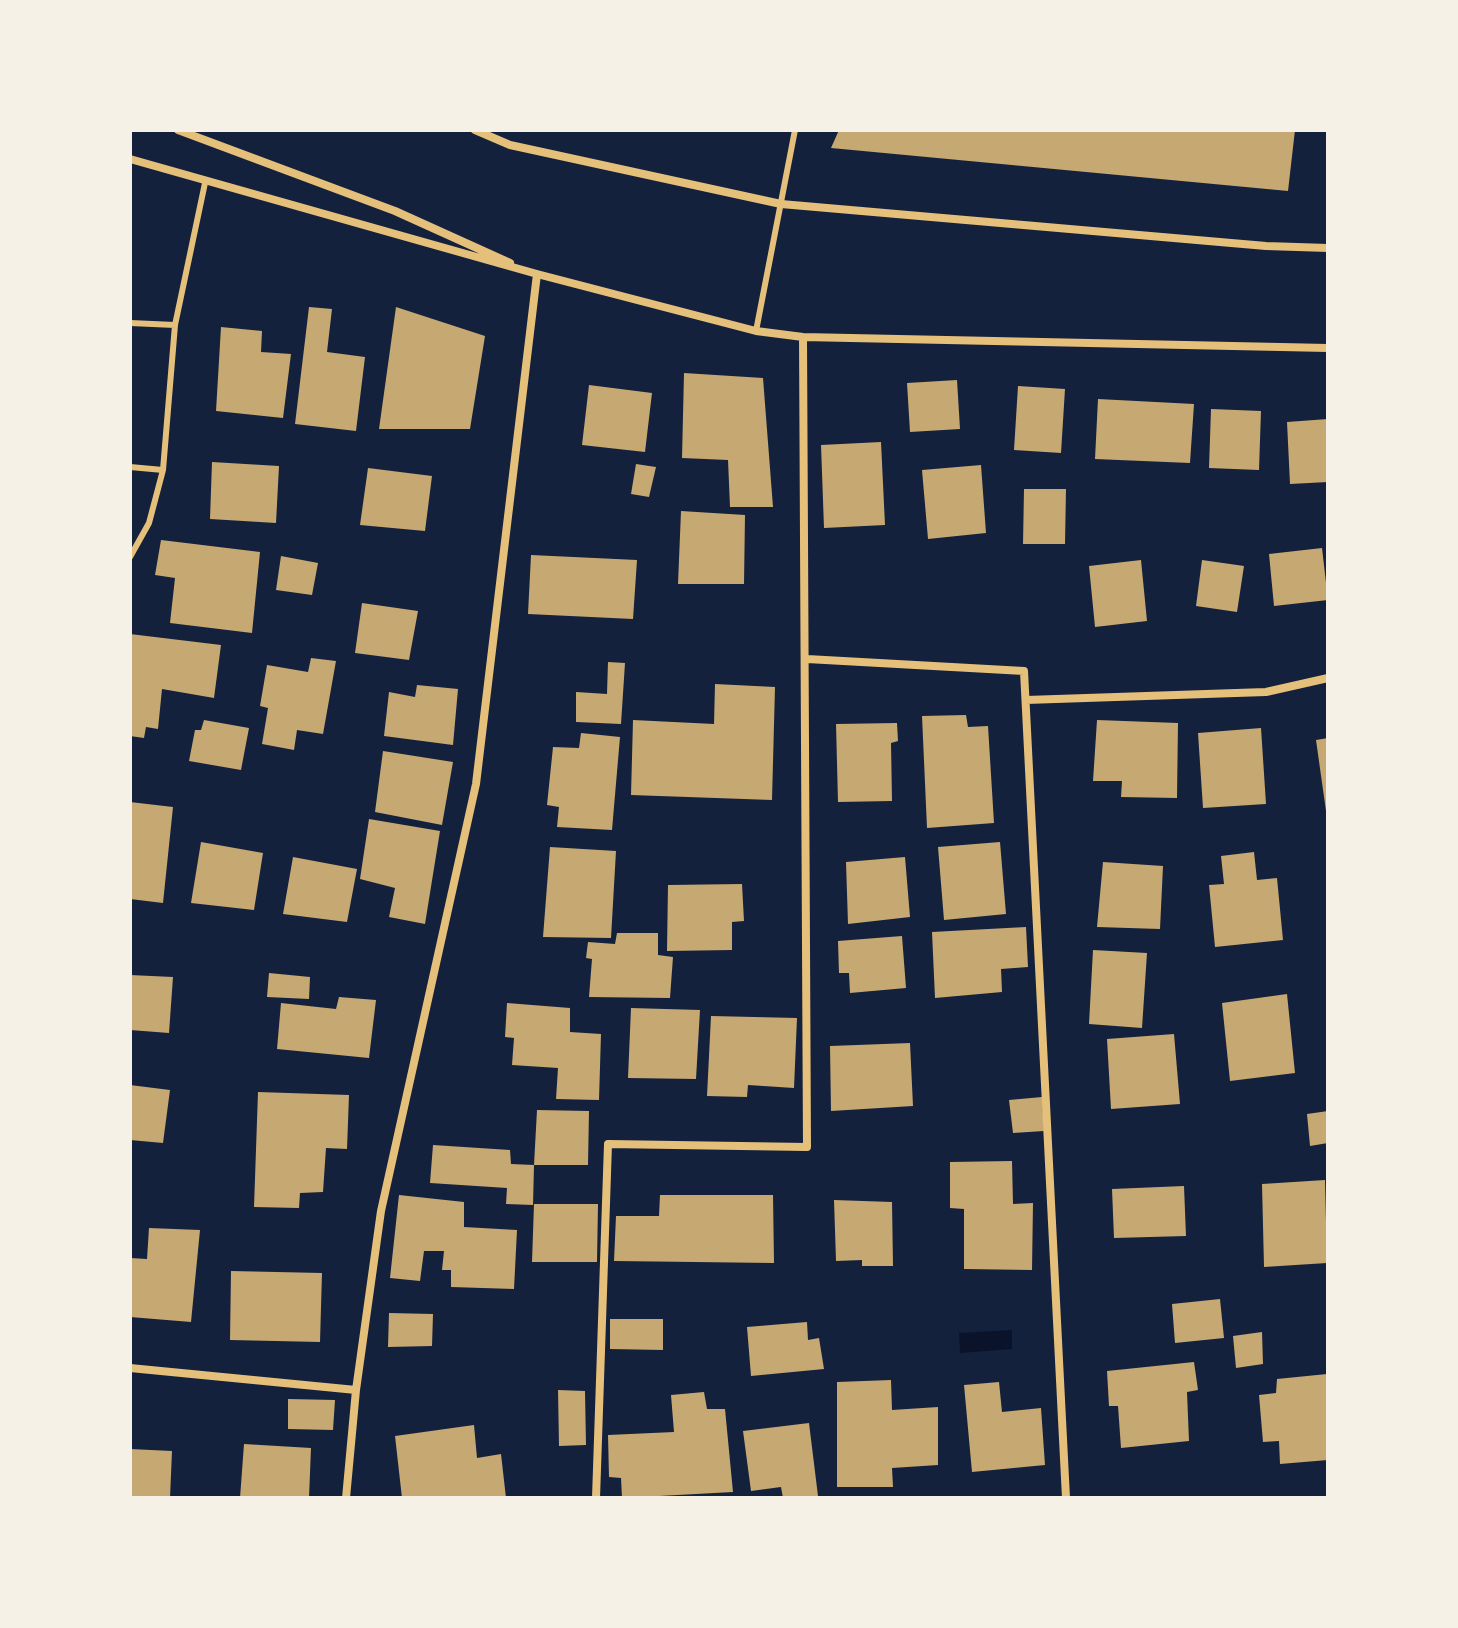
<!DOCTYPE html>
<style>
body{margin:0}
#map{position:relative;width:1458px;height:1628px;overflow:hidden;background:#14213d;font-family:"Work Sans",sans-serif}
canvas{display:block}
.frame{position:absolute;inset:0;border:132px solid #f6f1e7;pointer-events:none}
</style>
<div id="map">
<canvas width="1458" height="1628"></canvas>
<div class="frame"></div>
</div>
<script>
const ctx = document.querySelector('canvas').getContext('2d');
ctx.lineJoin = 'round';
function fill(path, color) { ctx.fillStyle = color; ctx.fill(path, 'evenodd'); }
function strokePath(path, color, width, dash) { ctx.strokeStyle = color; ctx.lineWidth = width; ctx.lineCap = dash ? 'butt' : 'round'; ctx.setLineDash(dash || []); ctx.stroke(path); }
fill(new Path2D(`
 M1012,1330v19l-52,4 -1,-20z`), '#0b132b');
fill(new Path2D(`
 M839,130h456l-7,61 -457,-43z
 M309,307l23,2 -5,43 38,5 -9,74 -61,-7z
 M396,307l89,29 -15,93h-91z
 M221,327l41,4 -1,21 30,2 -8,64 -67,-7z
 M684,373l79,5 10,129h-43l-2,-47 -46,-2z
 M957,380l3,49 -50,3 -3,-49z
 M589,385l63,8 -7,59 -63,-7z
 M1018,386l47,3 -4,64 -47,-3z
 M1098,399l96,5 -4,59 -95,-4z
 M1211,409l50,2 -2,59 -50,-2z
 M1328,419v63l-38,2 -3,-62z
 M881,442l4,83 -61,3 -3,-83z
 M212,462l67,4 -3,57 -66,-4z
 M636,464l20,3 -7,30 -18,-3z
 M981,465l5,68 -58,6 -6,-69z
 M368,468l64,8 -7,55 -65,-6z
 M1024,489h42l-1,55h-42z
 M681,511l64,4 -1,69h-66z
 M161,540l99,12 -8,81 -82,-10 5,-45 -20,-3z
 M1322,548l6,52 -54,6 -5,-52z
 M531,555l106,5 -4,59 -105,-5z
 M281,556l37,7 -6,32 -36,-5z
 M1141,560l6,61 -52,6 -6,-61z
 M1202,560l42,6 -7,46 -41,-6z
 M362,603l56,8 -9,49 -54,-7z
 M130,634l91,11 -7,53 -52,-9 -4,40 -12,-2 -2,11 -14,-2z
 M311,658l25,3 -13,73 -26,-4 -3,20 -32,-6 6,-36 -8,-2 7,-41 41,7z
 M608,662l17,1 -4,61 -45,-2v-30l31,2z
 M715,684l60,3 -3,113 -141,-5 2,-75 81,4z
 M417,685l41,4 -5,56 -69,-9 5,-44 26,5z
 M966,715l2,12 20,-1 6,97 -67,5 -5,-112z
 M204,720l45,8 -8,42 -52,-9 6,-31h6z
 M1097,720l81,3 -1,75 -56,-1 1,-16h-29z
 M897,723l1,18 -7,2 1,58 -54,1 -2,-78z
 M1261,728l5,76 -63,4 -5,-75z
 M581,733l39,4 -8,93 -55,-3 2,-20 -12,-2 6,-58 26,1z
 M1328,738v73h-2l-10,-71z
 M383,751l70,11 -11,63 -67,-13z
 M130,802l43,5 -10,96 -33,-4z
 M369,819l71,12 -15,93 -36,-7 6,-29 -35,-9z
 M201,842l62,11 -9,57 -63,-7z
 M1000,842l6,72 -62,6 -6,-73z
 M550,847l66,4 -5,87 -68,-1z
 M1254,852l3,28 20,-2 6,62 -68,7 -6,-62 15,-1 -3,-28z
 M293,857l64,12 -10,53 -64,-8z
 M905,857l5,60 -62,7 -2,-62z
 M1103,862l60,4 -3,63 -63,-2z
 M742,884l2,37 -12,1v28l-65,1 1,-66z
 M1026,927l2,40 -27,2 1,23 -67,6 -3,-66z
 M617,933h41v22l15,2 -3,41 -81,-1 3,-38 -6,-1 2,-16 27,2z
 M902,936l4,52 -56,5 -1,-20h-10l-1,-32z
 M1093,950l54,3 -5,75 -53,-4z
 M269,973l41,4 -1,22 -42,-2z
 M130,975l43,2 -4,56 -39,-3z
 M1287,994l8,79 -65,8 -8,-78z
 M339,997l37,3 -7,58 -92,-9 4,-46 55,6z
 M507,1003l63,5v24l31,2 -2,66 -43,-1 2,-31 -46,-3 2,-27 -9,-1z
 M631,1008l69,2 -4,69 -68,-1z
 M711,1016l86,2 -3,70 -46,-3 -1,12 -40,-1z
 M1174,1034l6,70 -69,5 -4,-70z
 M910,1043l3,63 -82,5 -1,-65z
 M130,1085l40,5 -7,53 -33,-3z
 M258,1092l91,3 -2,54 -21,-1 -3,44 -23,1 -1,15 -45,-1z
 M1042,1097l2,34 -31,2 -4,-33z
 M537,1110l52,1 -1,54h-54z
 M1328,1111v32l-18,3 -3,-32z
 M433,1145l77,5 1,14 23,1 -1,40 -27,-1 1,-16 -77,-5z
 M1012,1161l1,43 20,-1 -1,67 -68,-1v-60l-14,-1v-46z
 M1325,1180l2,83 -63,4 -2,-83z
 M1184,1186l2,50 -72,2 -2,-49z
 M399,1195l65,7v25l53,3 -3,59 -63,-2v-17h-9l2,-19h-20l-4,30 -30,-3z
 M660,1195h113l1,68 -160,-2 2,-45h43z
 M834,1200l58,2 1,64h-31v-6l-26,1z
 M534,1204h64l-1,58h-65z
 M149,1228l51,2 -9,92 -61,-5v-59l17,1z
 M231,1271l91,2 -2,69 -90,-2z
 M1220,1299l4,39 -49,5 -3,-39z
 M389,1313l44,1 -1,32 -44,1z
 M610,1319h53v31l-53,-1z
 M807,1322l1,18 11,-2 5,31 -73,7 -4,-49z
 M1262,1332l1,32 -27,4 -3,-32z
 M1194,1362l4,28 -11,2 2,49 -68,7 -3,-42h-9l-2,-35z
 M1327,1374l1,86 -48,4 -1,-23 -16,1 -4,-47 17,-2 1,-14z
 M891,1380l1,30 46,-3v58l-46,3 1,19h-56v-105z
 M999,1382l3,30 39,-4 4,57 -73,7 -8,-87z
 M558,1390l27,1 1,54 -27,1z
 M704,1392l3,17h18l8,83 -111,6 -1,-20 -12,-1 -1,-42 66,-3 -3,-37z
 M288,1399l47,1 -2,30 -45,-1z
 M809,1423l9,73 -35,2 -2,-11 -30,4 -8,-60z
 M474,1425l3,33 24,-4 5,44h-104l-7,-62z
 M244,1444l67,4 -2,50h-69z
 M130,1449l42,2 -2,47h-40z`), '#c6a872');
strokePath(new Path2D(`
 M130,323l45,2 30,-142
 M756,331l39,-201
 M130,467l33,3 12,-145
 M130,557l19,-34 14,-53`), '#e5c07b', 6);
strokePath(new Path2D(`
 M178,130l217,81 115,52
 M475,130l35,15 271,59 485,42 62,2
 M130,159l407,115 219,57 47,6 525,11
 M807,659l217,12 42,827
 M1026,700l240,-8 62,-14
 M130,1368l226,22
 M346,1498l10,-108 25,-179 95,-427 61,-510
 M596,1498l12,-354 199,3 -4,-810`), '#e5c07b', 8);
</script>
